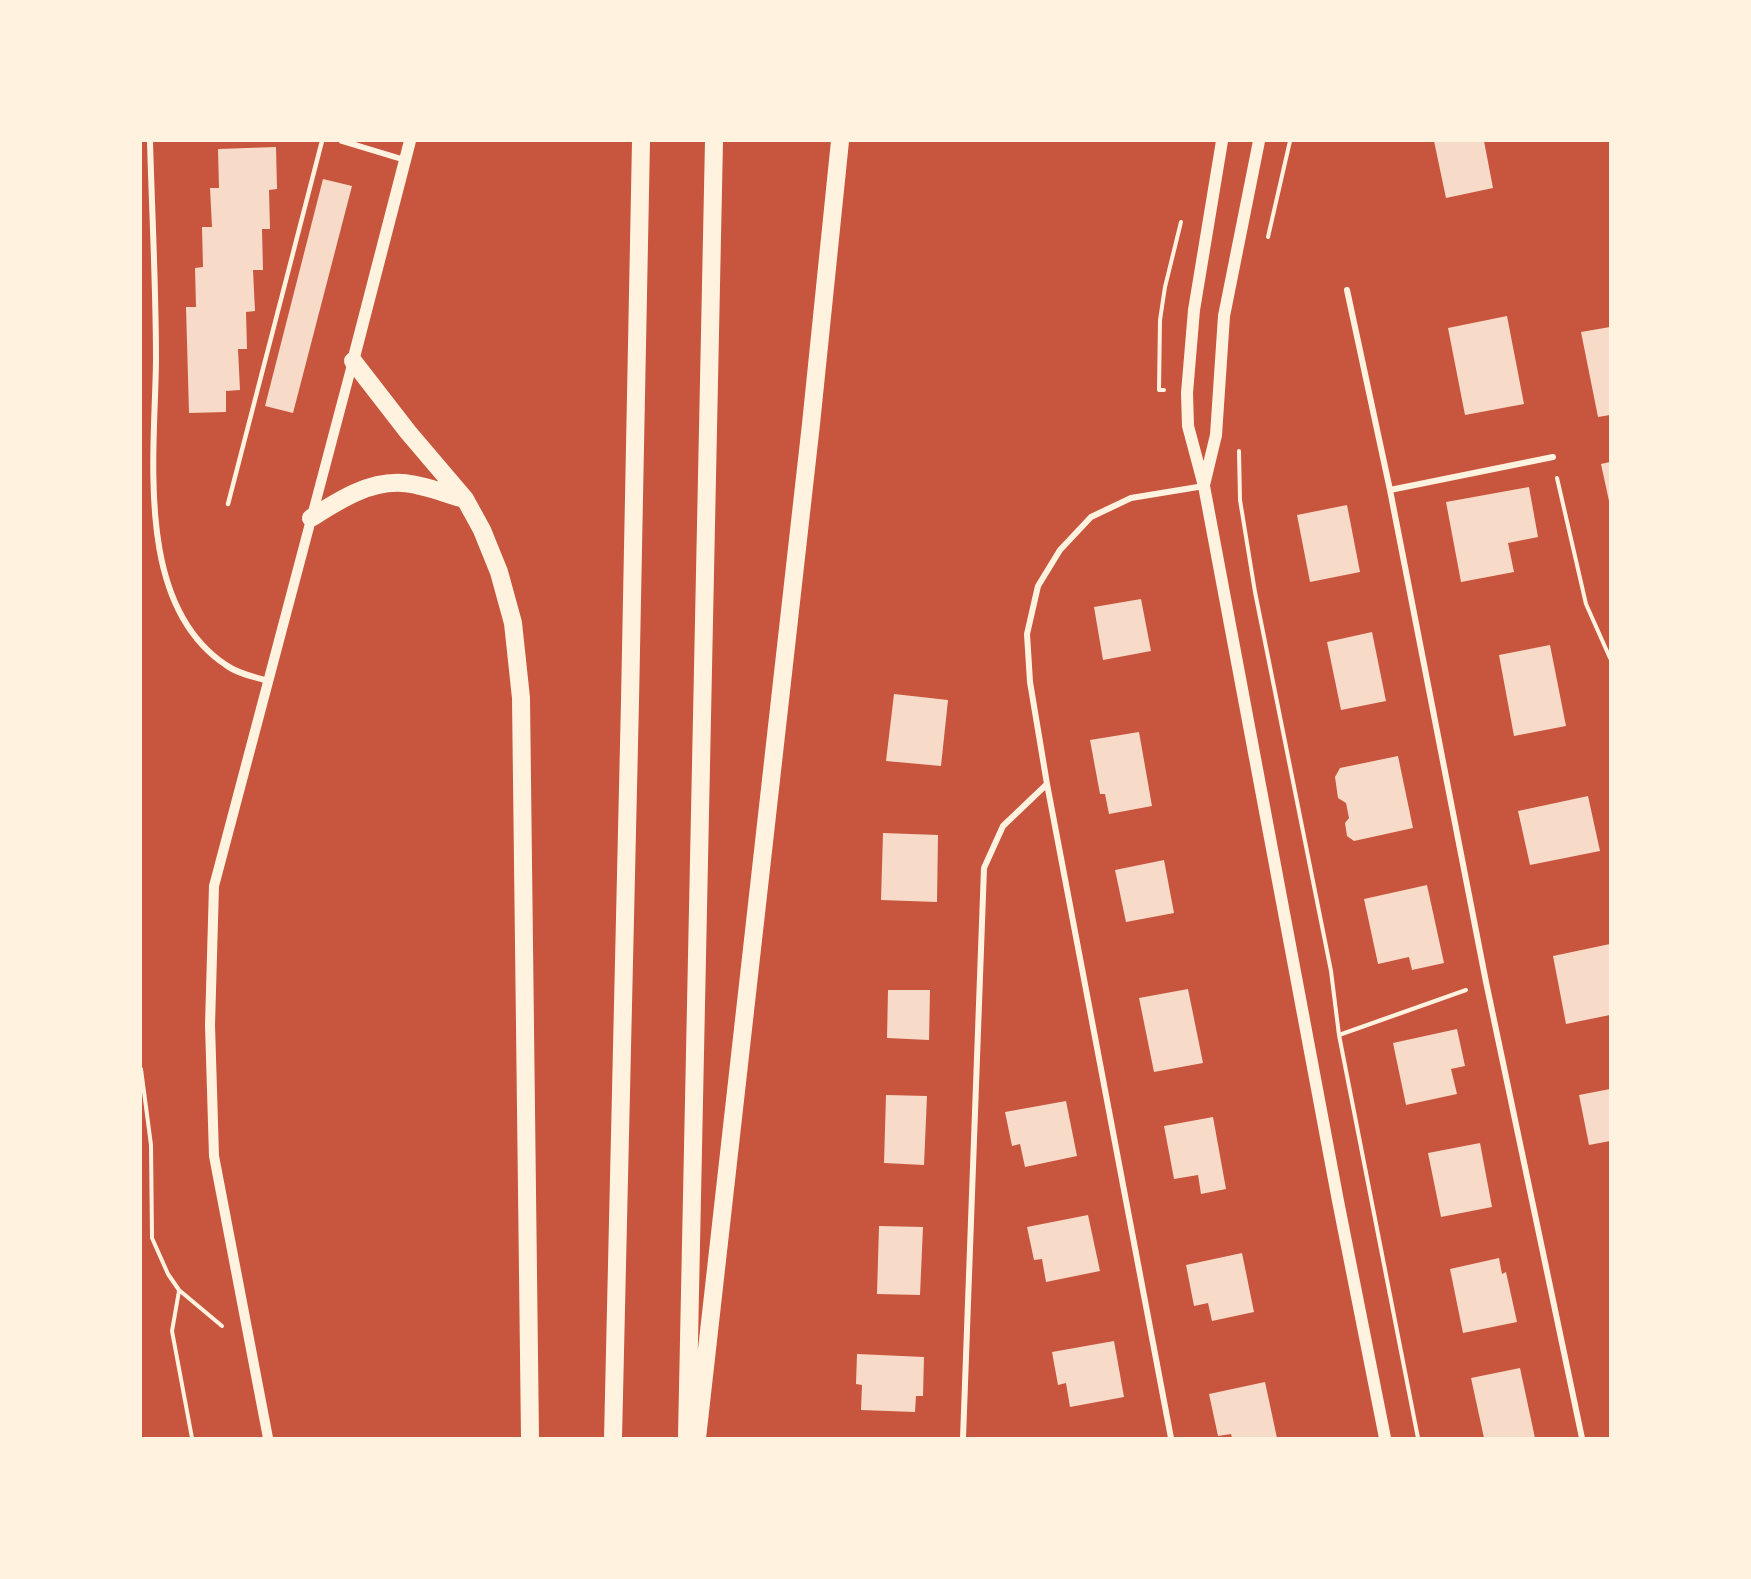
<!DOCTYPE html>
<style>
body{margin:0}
#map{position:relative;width:1751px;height:1579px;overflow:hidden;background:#c8553d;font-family:Lato,sans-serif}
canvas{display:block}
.frame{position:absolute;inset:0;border:142px solid #fff3e0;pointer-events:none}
</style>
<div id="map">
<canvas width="1751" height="1579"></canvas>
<div class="frame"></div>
</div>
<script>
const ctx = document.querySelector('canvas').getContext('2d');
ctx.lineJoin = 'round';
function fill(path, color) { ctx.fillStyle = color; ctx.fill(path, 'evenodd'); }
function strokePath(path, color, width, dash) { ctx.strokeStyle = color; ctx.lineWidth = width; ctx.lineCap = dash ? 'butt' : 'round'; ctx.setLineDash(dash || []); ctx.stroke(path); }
fill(new Path2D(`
 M1434,141h50l9,47 -47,10z
 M276,147l1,42 -8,1 1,39h-8l1,41h-10l2,41 -9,1 1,37h-9l2,41 -14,1v21l-37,1 -3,-106h10l-1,-39 8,-1 -1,-40h10l-2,-39h9l-1,-39z
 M323,179l29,7 -59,227 -28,-7z
 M1507,316l17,88 -59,11 -17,-87z
 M1610,327v88l-12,2 -17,-85z
 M1610,462v38l-1,1 -8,-37z
 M1529,487l9,50 -30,6 6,29 -53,10 -15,-80z
 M1347,505l13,67 -50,10 -13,-67z
 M1141,599l10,52 -48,9 -9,-53z
 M1372,632l14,69 -45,9 -14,-68z
 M1550,645l16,81 -52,10 -15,-81z
 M894,694l54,6 -7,66 -55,-5z
 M1139,732l13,74 -43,8 -4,-20h-5l-10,-54z
 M1398,756l15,72 -59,13 -7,-5 -2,-13 4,-5 -3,-15 -8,-5 -3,-21 5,-9z
 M1588,796l12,55 -70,14 -12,-54z
 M883,833l55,2 -1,67 -56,-2z
 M1164,860l10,53 -48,9 -11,-52z
 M1427,885l17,78 -32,7 -3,-13 -31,7 -14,-65z
 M1610,944v71l-44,9 -13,-68z
 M1188,989l15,74 -49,9 -15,-74z
 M888,990h42l-1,50 -42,-2z
 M1457,1029l8,37 -14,3 6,25 -51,11 -13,-62z
 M1610,1089v52l-21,4 -10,-50z
 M886,1095l41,1 -3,69 -40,-2z
 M1066,1101l11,55 -52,11 -5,-23 -8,2 -7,-34z
 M1213,1117l13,72 -25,5 -3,-19 -24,4 -10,-53z
 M1480,1143l12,64 -51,10 -13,-64z
 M1088,1215l12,56 -54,11 -4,-23 -8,1 -7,-33z
 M879,1226l44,1 -3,68 -43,-1z
 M1242,1253l12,59 -42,9 -4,-18 -14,3 -8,-41z
 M1499,1258l3,16 4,-2 11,50 -54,11 -13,-64z
 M1114,1341l10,56 -54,10 -4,-24 -8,2 -6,-33z
 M857,1354l67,3 -1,39h-7l-1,16 -54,-2 1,-25 -6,-1z
 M1520,1368l15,70h-51l-13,-60z
 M1265,1382l12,56h-45l-1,-4 -13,2 -9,-42z`), '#f7dbc8');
strokePath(new Path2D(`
 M1268,237l22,-96
 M1164,390h-5l1,-70 5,-33 16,-65
 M1239,451l1,49 15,92 76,379 8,64 79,403
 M1557,478l29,126 24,54
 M1339,1035l127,-45
 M141,1069l10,76 1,93 16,36 11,16 43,36
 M179,1291l-7,40 20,107`), '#fff3e0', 4);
strokePath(new Path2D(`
 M228,504l94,-363`), '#fff3e0', 4.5);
strokePath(new Path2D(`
 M150,141c2,73 6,146 6,219 -1,95 -22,244 70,305 12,9 29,12 42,16
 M342,141l63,19
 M1347,290l43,200 96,492 96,456
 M1390,490l163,-33
 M963,1438l21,-570 19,-42 44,-42
 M1171,1438l-124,-654 -17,-102 -3,-48 11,-48 22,-36 31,-33 40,-19 73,-12`), '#fff3e0', 6);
strokePath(new Path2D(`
 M268,1438l-54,-282 -4,-131 4,-139 139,-525`), '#fff3e0', 10);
strokePath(new Path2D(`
 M1222,141l-28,169 -7,83 1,33 16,60 134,715 47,237
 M353,361l57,-220
 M1204,485l12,-50 8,-119 35,-175`), '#fff3e0', 12);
strokePath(new Path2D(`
 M353,361l55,71 57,67 17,31 17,42 14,51 8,75 9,740
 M311,518c27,-17 57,-37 91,-35 21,1 43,11 63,16
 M687,1436l27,-1295
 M613,1438l17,-737 11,-560
 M697,1438l114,-1014 29,-283`), '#fff3e0', 18);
</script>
